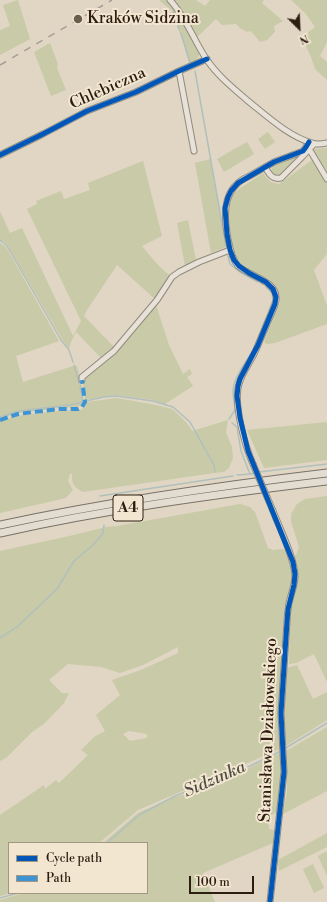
<!DOCTYPE html>
<meta charset="utf-8">
<style>
body{margin:0}
#map{position:relative;width:327px;height:902px;overflow:hidden;background:#e0d6c3;font-family:"Libre Bodoni",serif}
canvas{display:block}
.legend{position:absolute;left:8px;top:842px;width:140px;height:52px;box-sizing:border-box;background:#f3e6d0;border:1px solid #a39683;margin:0;padding:5px 7px;list-style:none;font-size:12px;color:#2c1d10}
.legend li{display:flex;align-items:center;gap:8px;height:20px}
.legend b{width:20px;border:1px solid #a39683}
.north{position:absolute;left:279px;top:8px;width:40px;height:40px;-webkit-text-stroke:3px #f3e6d0;paint-order:stroke;rotate:156deg;font-size:11px;font-weight:700;line-height:16px;text-align:center;color:#2c1d10}
.north::after{content:'';display:block;margin:auto;width:14px;height:18px;background:#2c1d10;clip-path:polygon(50% 0,100% 100%,50% 72%,0 100%)}
.scale{position:absolute;left:189px;top:876px;width:65px;height:18px;box-sizing:border-box;border:2px solid #2c1d10;border-top:0;padding-left:5px;font-size:12px;line-height:14px;white-space:nowrap;color:#2c1d10;-webkit-text-stroke:3px #f3e6d0;paint-order:stroke}
</style>
<div id="map">
<canvas width="327" height="902"></canvas>
<ul class="legend">
<li><b style="height:5px;background:#0057b8"></b>Cycle path</li>
<li><b style="height:5px;background:#3c94d3"></b>Path</li>
</ul>
<div class="north">N</div>
<div class="scale">100 m</div>
</div>
<script>
const ctx = document.querySelector('canvas').getContext('2d');
ctx.lineJoin = 'round';
function fill(path, color) { ctx.fillStyle = color; ctx.fill(path, 'evenodd'); }
function strokePath(path, color, width, dash) { ctx.strokeStyle = color; ctx.lineWidth = width; ctx.lineCap = dash ? 'butt' : 'round'; ctx.setLineDash(dash || []); ctx.stroke(path); }
function write(font, color, halo, rows, align = 'center') {
  ctx.font = font + ' "Libre Bodoni",serif'; ctx.lineWidth = 4; ctx.setLineDash([]); ctx.textBaseline = 'middle'; ctx.strokeStyle = halo; ctx.fillStyle = color; for (const [text, x, y, turn = 0] of rows) {
    ctx.save(); ctx.translate(x, y); ctx.rotate((+turn || 0) * Math.PI / 180); ctx.textAlign = isNaN(turn) ? turn : align; if (halo) ctx.strokeText(text, 0, 0); ctx.fillText(text, 0, 0); ctx.restore();
  }
}
fill(new Path2D(`
 M18,0l12,39 -30,16v-25l10,-4 -7,-21z
 M159,0h7l11,11 23,43 -4,6 -6,3 -18,-52z
 M173,0h23l9,6 5,-6h54l-2,3 21,18 -9,5 1,6 -8,8 -7,2 -9,-11 -4,1 -7,-4 -4,-4 -14,1 -6,-6 -20,19 -17,-32z
 M291,0h36v42l-7,14 7,6v18l-12,-11 -4,-12 -9,-20 13,-10 -9,-13z
 M50,43l8,21 -1,4 9,22 -15,6 -17,-44z
 M268,132l7,10 -10,7 -7,-10z
 M247,142l7,12 -30,18 -7,-13z
 M327,148v26l-11,-17 -2,-8z
 M299,155l-19,21h-4l-4,-3 -1,-3 3,-5z
 M210,159l16,88 -15,6 -16,-90z
 M312,160l15,24v70l-13,16 13,36v18l-52,19 -8,1 -3,-2 16,-39v-8l3,3c-6,-7 -11,-13 -18,-18 -13,-11 -25,-11 -32,-29l-5,-37 4,-20 31,-21c5,7 7,10 16,11z
 M143,161l19,75 -20,10 15,18 12,11 -13,25 -39,-35 -30,45 -3,6 31,32 -14,10 -25,-26 -5,10 -2,7 -7,-10 -55,-94 -4,-4h-3v-30l10,22 12,-5 51,108 8,-15 -54,-112 10,-5 -1,-3 25,-10 3,8 26,-9 -2,-7z
 M188,220l8,40 -11,6 -8,-43z
 M0,243l6,4 53,94 -43,15 7,26 50,-16h4l4,14 2,23 -5,4 -20,1 -40,5 -18,6z
 M156,305l13,40 14,29 7,-5 2,5 -5,3 6,9 -28,18 -12,-4 -36,-5 -32,5 -2,-14 2,-8 25,-22z
 M117,398l39,7 16,4 10,9 7,8 3,5 36,-11 -2,12 6,15 1,11 -4,10 -5,4 -10,1 -131,19c-8,-4 -12,-8 -11,-18h-2l-2,7 5,9 -7,8 -66,15v-92l16,-5 42,-5 23,-1 4,-3 2,-5z
 M327,422v38l-63,8 -17,-38z
 M327,496v186l-13,-28 -18,9 -7,1 1,-46 2,-16 6,-21v-12l-4,-12 3,-4 2,-6 -8,-26v-7l6,-10 8,-5z
 M240,504l10,3 5,5 13,36 5,2 10,-1 2,1 2,2 4,14 2,8 -1,6 -8,29 -1,18 -1,32 -4,51v21l2,18 -142,61 -39,33h-90v50h2l-11,3v-81l44,-30 1,4 11,-9 3,3 29,-28 -7,-5 13,-13 11,-6 -9,-16 24,-20 -8,-15 29,-10 37,-17v-6l-35,18 -23,8 -19,-6 -33,-3 -19,16 13,13h7l-5,10 -20,21 -12,8 -26,26 -6,3v-210l65,-14 41,-10 11,-1zM129,731l18,3v4l-17,3 -7,-7z
 M297,665l16,34 14,-7v28l-41,26 -2,-36 3,-42z
 M327,727v64l-44,23 4,-22v-30l-1,-11z
 M280,753c4,22 1,38 -3,59l-9,5 1,12 5,1 -1,13 -70,30 12,29h-215v-2l24,-7h123v-50h-44l35,-30 36,-16 13,-3 64,-27z
 M327,833v14l-48,24 -1,-11z
 M327,851v25l-9,-20z
 M313,864l11,24 -10,5 -11,-24z`), '#c8caa8');
strokePath(new Path2D(`
 M173,12l6,17
 M181,33l9,30
 M195,71l31,175
 M0,241h1l6,5 54,94 8,10 4,12
 M228,256l2,8 10,8 18,10
 M261,283l1,1
 M256,343l17,-43 -1,-7 -6,-6
 M74,365l5,18
 M86,401l18,-4 13,-1 36,5 20,6 17,15 24,43 1,6
 M0,417l18,-6 52,-6 13,-3 -3,-16
 M229,419l6,-9c0,-6 -2,-13 -2,-19 1,-14 12,-27 18,-38
 M232,423l5,4 4,24 9,23
 M259,472l68,-8
 M237,475l13,-1 5,-1
 M100,496l133,-20
 M0,638l18,-12 39,-37 17,-28 20,-17 9,-11 1,-8
 M284,749l43,-26
 M107,843l32,-28 36,-19 75,-30 31,-15
 M0,898l18,-5`), '#b1c0bc', 1.5);
const minor = new Path2D(`
 M170,0c16,17 24,41 37,60 11,16 26,28 41,41 19,15 40,35 64,42 5,2 10,1 15,0
 M179,71l15,80
 M307,148l4,4 16,27
 M0,155l43,-21 44,-23 49,-19 43,-21 28,-12
 M265,167c4,7 7,13 16,11l21,-21 12,-13
 M82,380v-3l27,-22 5,-4 43,-51 15,-23 7,-5 20,-10 31,-12
 M253,464c-8,-18 -20,-61 -14,-80 3,-11 10,-20 15,-30 4,-8 7,-17 11,-25 3,-9 9,-19 11,-28 3,-20 -27,-25 -38,-35 -9,-10 -14,-45 -12,-59 1,-9 5,-18 12,-24 4,-4 10,-6 15,-9 7,-4 14,-8 21,-12 10,-4 20,-7 29,-11l3,-4 3,-5
 M270,902l11,-102 3,-28 -3,-59 6,-91c0,-6 1,-13 2,-19 2,-9 6,-18 6,-27 0,-17 -16,-49 -22,-65`);
const highway = new Path2D(`
 M0,525c108,-23 217,-39 327,-52
 M0,533c108,-24 217,-39 327,-52`);
strokePath(minor, '#918a7e', 7);
strokePath(highway, '#787166', 9);
strokePath(minor, '#e7e1d7', 5);
strokePath(highway, '#e2dcd1', 7);
strokePath(new Path2D(`
 M0,65l112,-65`), '#a49e95', 1.5, [7, 7]);
const minorBridge = new Path2D(`
 M253,464l20,47`);
strokePath(minorBridge, '#918a7e', 7, []);
strokePath(minorBridge, '#e7e1d7', 5);
strokePath(new Path2D(`
 M0,420l18,-6 40,-5h20l4,-2 3,-5 -3,-22`), '#3c94d3', 4, [8, 4]);
strokePath(new Path2D(`
 M0,155l43,-21 44,-23 49,-19 43,-21 28,-12
 M270,902l11,-102 3,-28 -3,-59 6,-91 1,-13 6,-24 1,-11 -2,-12 -6,-15 -39,-96 -8,-33 -3,-22 1,-10 2,-7 18,-34 17,-41 1,-7 -3,-8 -7,-7 -17,-9 -10,-7 -5,-6 -4,-10 -3,-16 -2,-26 3,-11 3,-6 7,-8 36,-21 29,-11 3,-4 3,-5`), '#0057b8', 5);
for (const [x, y, r, color] of [
 [78,19,5,"#6b5e4f"]
]) { const dot = new Path2D(); dot.arc(x, y, r, 0, 2 * Math.PI); ctx.fillStyle = color; ctx.fill(dot); strokePath(dot, '#f3e6d0', 1.5); }
for (const [x, y, w] of [
 [128,508,30]
]) { const box = new Path2D(); box.roundRect(x - w / 2, y - 13, w, 26, 3); ctx.fillStyle = '#f3e6d0'; ctx.fill(box); strokePath(box, '#2c1d10', 1); }
write('bold 15px', '#2c1d10', null, [
 ["A4",128,508]
]);
write('16px', '#2c1d10', '#f3e6d0', [
 ["Kraków Sidzina",87,19]
], 'left');
write('16px', '#2c1d10', '#f3e6d0', [
 ["Chlebiczna",108,89,-24],
 ["Stanisława Działowskiego",269,730,-88]
]);
write('italic 17px', '#4e4b43', '#f3e6d0', [
 ["Sidzinka",215,780,-24]
]);
</script>
